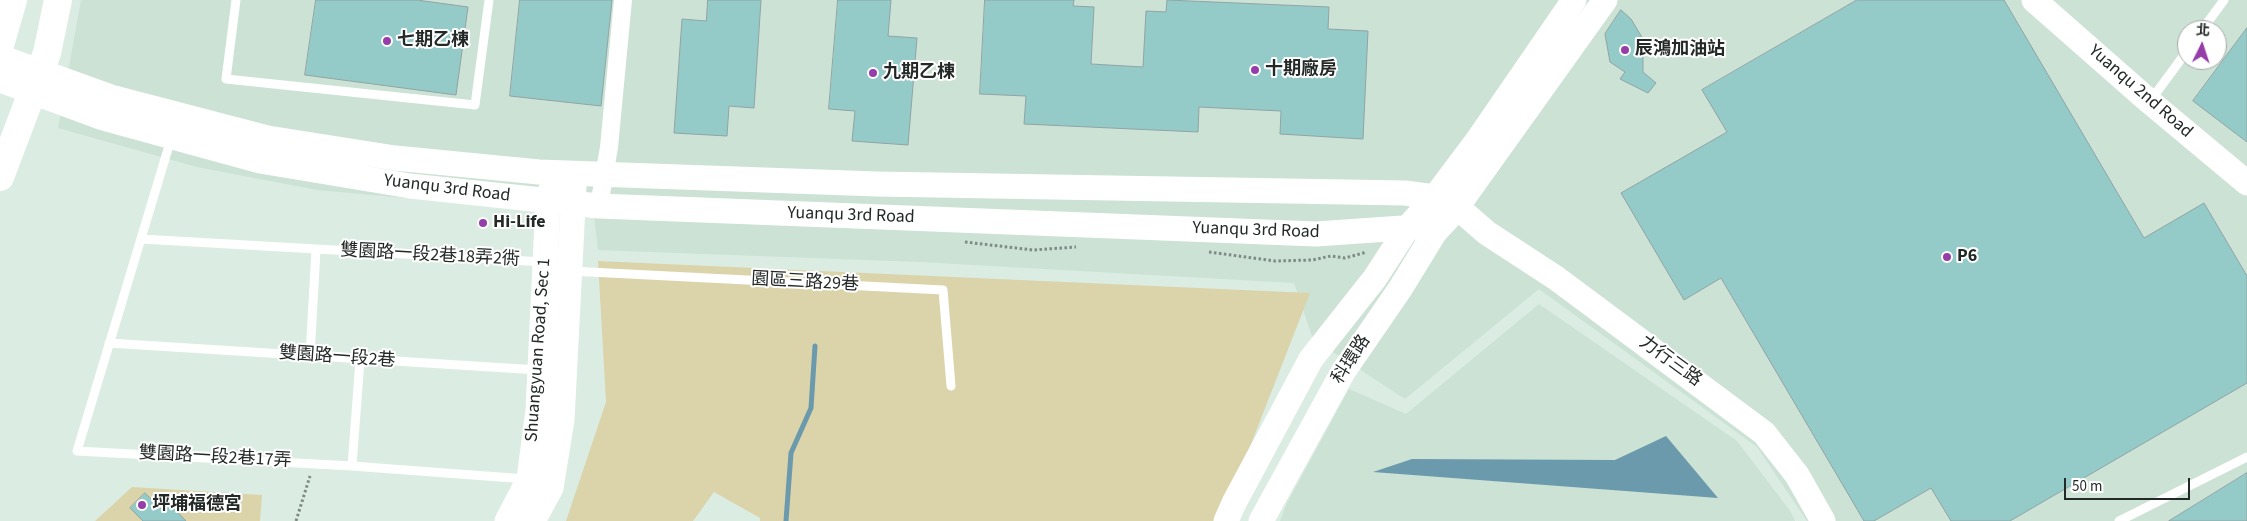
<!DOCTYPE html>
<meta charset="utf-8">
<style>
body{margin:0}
#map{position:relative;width:2247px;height:521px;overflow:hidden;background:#dbece3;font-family:"Source Sans 3","Noto Sans TC",sans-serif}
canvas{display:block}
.north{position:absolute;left:2177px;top:20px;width:50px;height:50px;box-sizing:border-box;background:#fff;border:1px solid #a7a9a8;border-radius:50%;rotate:4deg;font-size:14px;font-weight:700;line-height:20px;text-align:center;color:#232926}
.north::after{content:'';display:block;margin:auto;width:18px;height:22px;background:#953da9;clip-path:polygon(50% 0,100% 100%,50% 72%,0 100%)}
.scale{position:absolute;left:2064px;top:478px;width:126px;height:22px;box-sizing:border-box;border:2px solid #232926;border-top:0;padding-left:6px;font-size:15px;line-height:18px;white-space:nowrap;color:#232926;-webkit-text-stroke:4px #fff;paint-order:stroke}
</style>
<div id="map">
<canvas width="2247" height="521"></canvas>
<div class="north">北</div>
<div class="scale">50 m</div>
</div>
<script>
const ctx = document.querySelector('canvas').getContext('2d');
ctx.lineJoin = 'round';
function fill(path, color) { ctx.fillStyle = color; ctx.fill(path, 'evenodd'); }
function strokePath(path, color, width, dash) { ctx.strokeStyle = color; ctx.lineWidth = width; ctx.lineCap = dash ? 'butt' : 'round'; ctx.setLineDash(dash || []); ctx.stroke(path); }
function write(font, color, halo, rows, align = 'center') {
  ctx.font = font + ' "Source Sans 3","Noto Sans TC",sans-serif'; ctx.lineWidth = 4; ctx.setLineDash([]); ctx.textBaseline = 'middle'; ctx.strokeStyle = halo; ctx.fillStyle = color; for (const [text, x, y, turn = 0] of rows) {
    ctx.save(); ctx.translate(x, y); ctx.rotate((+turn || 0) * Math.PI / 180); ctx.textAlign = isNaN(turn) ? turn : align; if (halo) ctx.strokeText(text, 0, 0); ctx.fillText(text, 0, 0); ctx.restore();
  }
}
fill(new Path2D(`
 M81,0h2166v521h-440l-50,-74 -218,-158 -134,110 -92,-60 -19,-56 -374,-21 -322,-12 -4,-35 -277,-25 -120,-23 -139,-39zM2187,30h30v30h-30z
 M1539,304l198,137 54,71 4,9h-515l7,-18 62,-114 57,25z`), '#cbe2d5');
fill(new Path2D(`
 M598,261l712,32 -89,228h-461v-3l-46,-26 -21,29h-127l40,-119z
 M132,487l130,8 -2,26h-165z`), '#dbd4ab');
fill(new Path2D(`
 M1666,436l52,62 -345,-26 39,-13 203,1z`), '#6b9aac');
strokePath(new Path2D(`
 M786,521l5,-68 20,-45 4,-62`), '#6b9aac', 5);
const building = new Path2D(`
 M316,0h101l51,7 -12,88 -151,-20z
 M520,0h92l-11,106 -91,-10z
 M708,0h53l-7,108 -25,-2 -2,30 -53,-3 8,-114 24,2z
 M838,0h53l-3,36 29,2 -9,107 -56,-4 3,-30 -26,-2z
 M985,0h89l-1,6 21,1 -3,57 52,3 3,-56 20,1 1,-12 162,7 -1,22 40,2 -5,108 -83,-5 1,-23 -82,-4 -1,25 -174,-8 2,-28 -46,-2z
 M1857,0h147l140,238 60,-35 43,73v107l-237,138h-59l-20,-33 -57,33h-10l-143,-243 -37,22 -63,-107 106,-61 -25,-42z
 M1621,10l10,9 12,20v33l13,11 -8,10 -28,-14 5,-7 -15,-10 -5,-28z
 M2247,28v114l-54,-41z
 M2247,473v48h-78z
 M145,493l16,16 7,-7 18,19h-43l-13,-13z`);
fill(building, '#94cbc9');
strokePath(building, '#91a4a4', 1);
strokePath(new Path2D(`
 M965,242l68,8 43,-3
 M1209,252l66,9 37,-1 19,-4 14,2 22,-6
 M296,521l14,-45`), '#7e8a84', 3, [2.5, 2.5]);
strokePath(new Path2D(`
 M236,0l-10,79 249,26 14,-105
 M2202,30l22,-30
 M2151,100l36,-49
 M171,139l-94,312 275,15 174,13
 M141,239l403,23
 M570,271l373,19 8,96
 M109,343l429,27
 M310,356l6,-106
 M352,466l8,-106
 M2119,521l128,-64`), '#fff', 9);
strokePath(new Path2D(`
 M599,206l10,-59 14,-147`), '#fff', 18);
strokePath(new Path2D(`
 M2034,0l116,102 97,81
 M0,57l111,40 157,41 127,20 144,14 338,12 528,9 30,4 22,10 30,26 69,45 208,155 33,42 26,46
 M0,80l103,38 157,43 150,25 189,20 717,28 101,-7 40,-20 148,-207
 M507,521l22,-42 9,-69 10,-210 4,-15
 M533,521l18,-33 11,-68 12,-233
 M1226,521l8,-18 77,-144 64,-81 33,-51 27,-30 42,-56 97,-141
 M1261,521l82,-149 57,-83 35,-57 16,-17`), '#fff', 25);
strokePath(new Path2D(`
 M0,45l13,-45
 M0,177l47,-124 11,-53`), '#fff', 28);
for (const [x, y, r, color] of [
 [387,41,5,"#953da9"],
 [1625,50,5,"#953da9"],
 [1255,70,5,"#953da9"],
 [873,73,5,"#953da9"],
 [483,223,5,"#953da9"],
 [1947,257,5,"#953da9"],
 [142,505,5,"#953da9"]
]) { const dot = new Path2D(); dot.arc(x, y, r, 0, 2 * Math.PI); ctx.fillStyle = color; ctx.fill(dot); strokePath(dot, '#fff', 2); }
write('bold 18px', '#232926', '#fff', [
 ["七期乙棟",397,41],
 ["辰鴻加油站",1635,50],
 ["十期廠房",1265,70],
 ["九期乙棟",883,73],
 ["Hi-Life",493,223],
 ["P6",1957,257],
 ["坪埔福德宮",152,505]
], 'left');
write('18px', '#232926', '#fff', [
 ["Yuanqu 2nd Road",2140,92,41],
 ["Yuanqu 3rd Road",447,189,7],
 ["Yuanqu 3rd Road",851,216,2],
 ["Yuanqu 3rd Road",1256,231,2],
 ["雙園路一段2巷18弄2衖",430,256,3],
 ["園區三路29巷",805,283,3],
 ["Shuangyuan Road, Sec 1",539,350,-86],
 ["雙園路一段2巷",337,358,4],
 ["科環路",1352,360,-57],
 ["力行三路",1670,362,36],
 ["雙園路一段2巷17弄",215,458,3]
]);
</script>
